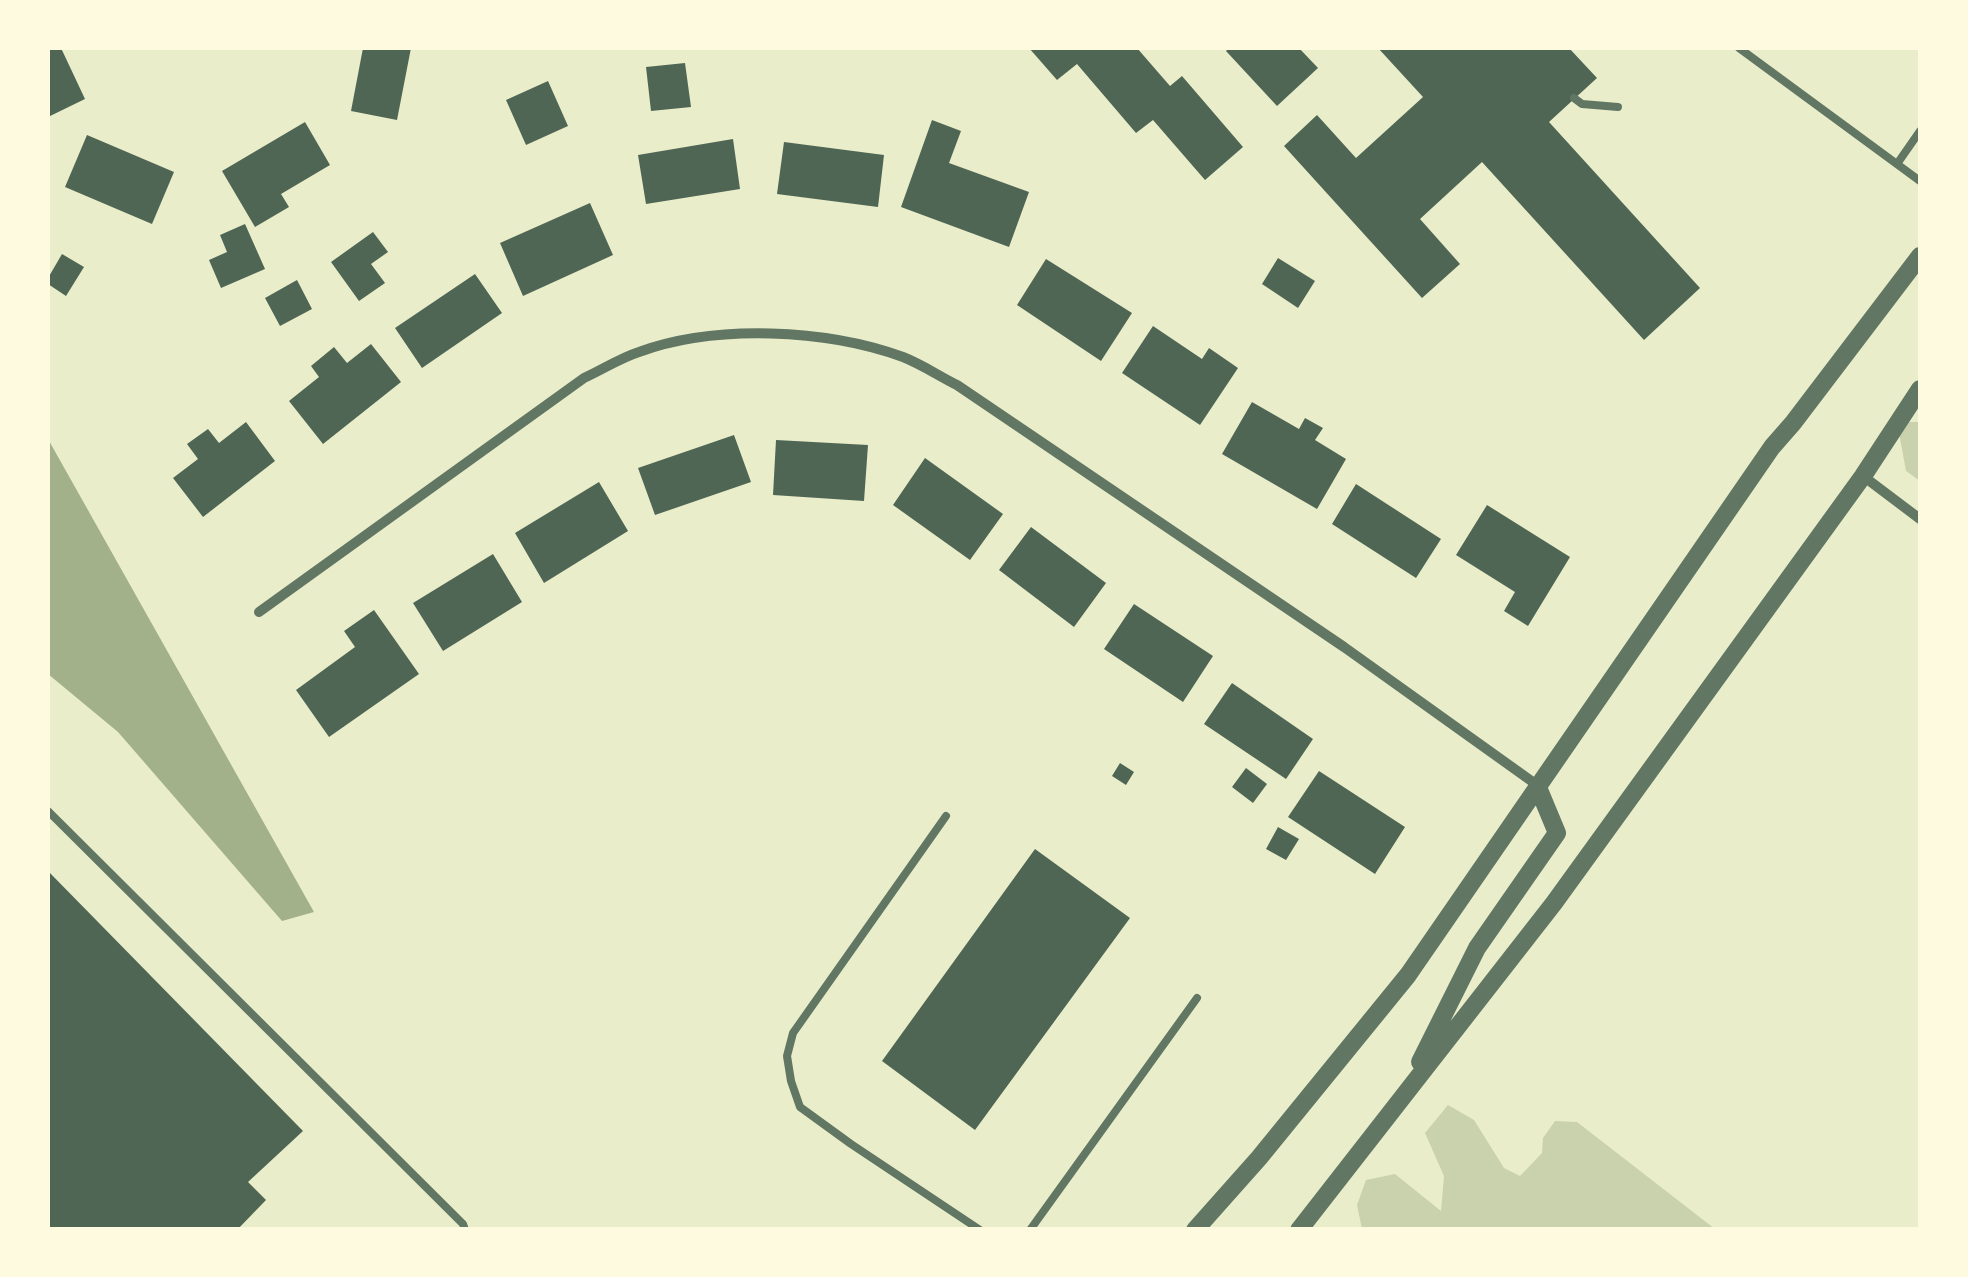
<!DOCTYPE html>
<style>
body{margin:0}
#map{position:relative;width:1968px;height:1277px;overflow:hidden;background:#e9edc9;font-family:"Playfair Display",serif}
canvas{display:block}
.frame{position:absolute;inset:0;border:50px solid #fefae0;pointer-events:none}
</style>
<div id="map">
<canvas width="1968" height="1277"></canvas>
<div class="frame"></div>
</div>
<script>
const ctx = document.querySelector('canvas').getContext('2d');
ctx.lineJoin = 'round';
function fill(path, color) { ctx.fillStyle = color; ctx.fill(path, 'evenodd'); }
function strokePath(path, color, width, dash) { ctx.strokeStyle = color; ctx.lineWidth = width; ctx.lineCap = dash ? 'butt' : 'round'; ctx.setLineDash(dash || []); ctx.stroke(path); }
fill(new Path2D(`
 M1897,422h23v59l-14,-10z
 M1448,1105l26,15 30,48 16,8 22,-23 1,-15 12,-17 22,1 138,107h-353l-5,-24 9,-25 29,-6 46,37 3,-35 -19,-43z`), '#cad2ad');
fill(new Path2D(`
 M48,439l266,473 -32,9 -164,-189 -70,-58z`), '#a3b18a');
fill(new Path2D(`
 M48,48h13l24,51 -37,18z
 M363,48h48l-14,72 -46,-9z
 M1029,48h108l33,38 12,-10 61,71 -38,33 -52,-60 -17,13 -59,-69 -20,16z
 M1229,48h70l19,20 -41,38 -51,-55z
 M1378,48h191l28,30 -48,44 151,166 -56,52 -162,-178 -62,57 40,45 -38,34 -138,-152 33,-31 39,43 67,-61z
 M685,63l6,44 -40,4 -5,-44z
 M548,81l20,45 -42,19 -20,-45z
 M932,120l29,11 -12,32 80,29 -20,55 -108,-40z
 M305,122l25,43 -49,29 8,13 -34,20 -33,-56z
 M87,135l87,37 -22,52 -87,-37z
 M733,139l7,50 -94,15 -8,-49z
 M784,142l100,13 -6,52 -101,-13z
 M590,203l23,52 -90,41 -23,-53z
 M245,224l20,45 -44,19 -12,-28 18,-8 -7,-17z
 M373,232l15,20 -17,12 14,19 -26,18 -28,-39z
 M62,254l22,13 -18,29 -18,-12v-6z
 M1278,258l37,23 -17,27 -36,-24z
 M1046,259l86,54 -31,48 -84,-56z
 M475,274l27,39 -80,55 -27,-40z
 M297,280l15,29 -32,17 -15,-28z
 M1153,326l49,33 7,-11 29,20 -38,57 -78,-52z
 M371,344l30,38 -78,62 -34,-43 30,-24 -8,-11 23,-19 13,16z
 M1252,402l47,27 6,-11 18,10 -8,12 31,19 -29,50 -95,-55z
 M246,422l29,39 -72,56 -30,-39 25,-19 -11,-15 21,-15 11,14z
 M734,435l17,47 -96,33 -17,-47z
 M776,440l92,5 -4,56 -91,-6z
 M925,458l78,56 -33,46 -77,-55z
 M599,482l29,49 -84,52 -29,-50z
 M1356,484l85,55 -25,39 -84,-54z
 M1487,505l83,52 -42,69 -24,-15 11,-19 -59,-37z
 M1031,527l75,56 -32,44 -75,-57z
 M493,554l29,48 -79,49 -30,-48z
 M1134,604l79,52 -30,46 -79,-53z
 M374,610l45,64 -90,63 -33,-47 59,-43 -11,-16z
 M1232,683l81,56 -27,40 -82,-55z
 M1120,763l14,9 -8,13 -14,-9z
 M1246,768l21,16 -14,19 -21,-16z
 M1319,771l86,56 -30,47 -87,-57z
 M1278,827l21,12 -13,21 -20,-11z
 M1035,849l95,69 -155,212 -93,-69z
 M48,871l255,260 -55,51 18,18 -29,30h-189z`), '#4f6655');
strokePath(new Path2D(`
 M1739,48l181,133
 M1574,98l8,6 36,3
 M1897,164l23,-33
 M48,811l415,413 2,6
 M946,816l-153,217 -6,23 4,25 9,26 51,37 129,86
 M1030,1230l167,-232`), '#617663', 8);
strokePath(new Path2D(`
 M1863,476l57,43
 M259,612l325,-234c18,-8 36,-20 55,-26 77,-28 187,-23 264,5 18,7 36,19 54,28l387,262 193,138`), '#617663', 10);
strokePath(new Path2D(`
 M1420,1062l57,-114 80,-115 -20,-48
 M1195,1230l64,-72 149,-183 364,-528 21,-24 127,-167
 M1299,1230l255,-327 309,-427 57,-87`), '#617663', 18);
</script>
